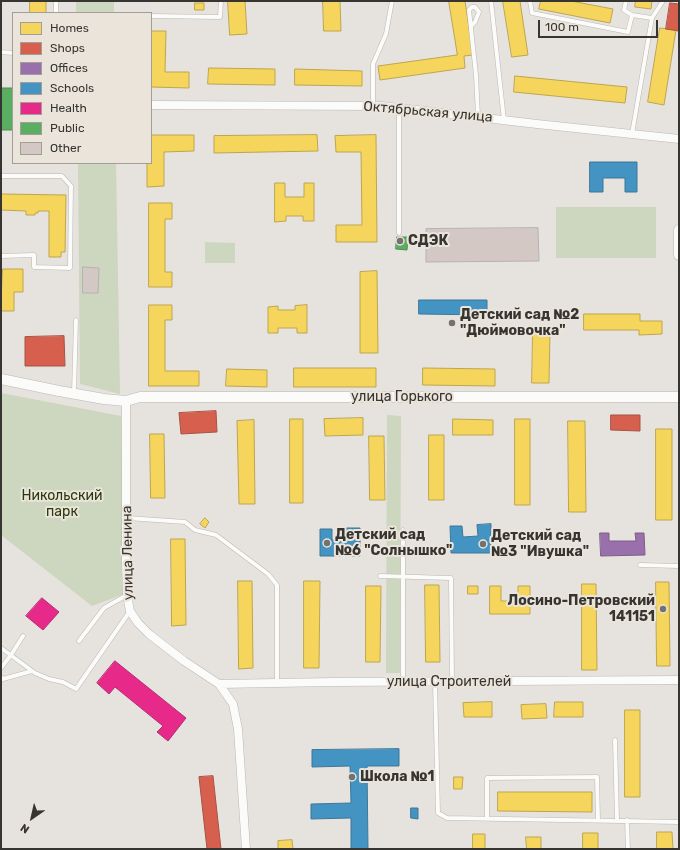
<!DOCTYPE html>
<meta charset="utf-8">
<style>
body{margin:0}
#map{position:relative;width:680px;height:850px;overflow:hidden;background:#e6e3de;font-family:Rubik,sans-serif}
canvas{display:block}
.frame{position:absolute;inset:0;border:2px solid #373531;pointer-events:none}
.legend{position:absolute;left:12px;top:12px;width:140px;height:152px;box-sizing:border-box;background:#eae4db;border:1px solid #a29e97;margin:0;padding:5px 7px;list-style:none;font-size:12px;color:#373531}
.legend li{display:flex;align-items:center;gap:8px;height:20px}
.legend b{width:20px;border:1px solid #a29e97}
.north{position:absolute;left:12px;top:798px;width:40px;height:40px;-webkit-text-stroke:3px #eae4db;paint-order:stroke;rotate:214deg;font-size:11px;font-weight:700;line-height:16px;text-align:center;color:#373531}
.north::after{content:'';display:block;margin:auto;width:14px;height:18px;background:#373531;clip-path:polygon(50% 0,100% 100%,50% 72%,0 100%)}
.scale{position:absolute;left:538px;top:20px;width:120px;height:18px;box-sizing:border-box;border:2px solid #373531;border-top:0;padding-left:5px;font-size:12px;line-height:14px;white-space:nowrap;color:#373531;-webkit-text-stroke:3px #eae4db;paint-order:stroke}
</style>
<div id="map">
<canvas width="680" height="850"></canvas>
<div class="frame"></div>
<ul class="legend">
<li><b style="height:11px;background:#f6d55c"></b>Homes</li>
<li><b style="height:11px;background:#d6604d"></b>Shops</li>
<li><b style="height:11px;background:#9970ab"></b>Offices</li>
<li><b style="height:11px;background:#4393c3"></b>Schools</li>
<li><b style="height:11px;background:#e7298a"></b>Health</li>
<li><b style="height:11px;background:#5aae61"></b>Public</li>
<li><b style="height:11px;background:#d3c8c4"></b>Other</li>
</ul>
<div class="north">N</div>
<div class="scale">100 m</div>
</div>
<script>
const ctx = document.querySelector('canvas').getContext('2d');
ctx.lineJoin = 'round';
function fill(path, color) { ctx.fillStyle = color; ctx.fill(path, 'evenodd'); }
function strokePath(path, color, width, dash) { ctx.strokeStyle = color; ctx.lineWidth = width; ctx.lineCap = dash ? 'butt' : 'round'; ctx.setLineDash(dash || []); ctx.stroke(path); }
function write(font, color, halo, rows, align = 'center') {
  ctx.font = font + ' Rubik,sans-serif'; ctx.lineWidth = 4; ctx.setLineDash([]); ctx.textBaseline = 'middle'; ctx.strokeStyle = halo; ctx.fillStyle = color; for (const [text, x, y, turn = 0] of rows) {
    ctx.save(); ctx.translate(x, y); ctx.rotate((+turn || 0) * Math.PI / 180); ctx.textAlign = isNaN(turn) ? turn : align; if (halo) ctx.strokeText(text, 0, 0); ctx.fillText(text, 0, 0); ctx.restore();
  }
}
fill(new Path2D(`
 M76,1h38v12h-38z
 M78,163h38l4,231 -40,-10z
 M556,207h100v51h-100z
 M205,242l30,1v20h-30z
 M1,393l120,23 3,178 -32,12 -91,-71z
 M387,415l14,1 -1,257h-14z`), '#cdd6be');
const homes = new Path2D(`
 M30,1h16v12h-16z
 M228,1h17l2,33 -17,1z
 M323,1h17l1,30h-17z
 M449,1h16l8,54 -9,1 1,12 -85,12 -2,-14 79,-11z
 M503,1h17l8,54 -16,2z
 M541,1h30l42,8 -3,14 -71,-14z
 M636,1h16l-1,8 -16,-2z
 M195,3h9v7h-9z
 M660,28l16,2 -12,75 -16,-3z
 M151,31h15l-1,41h24v16l-38,-1z
 M209,68l66,1v16l-67,-1z
 M295,69l67,2v15l-67,-1z
 M515,76l112,11 -2,16 -111,-11z
 M151,135h43v16l-30,1v34l-17,1v-24h4z
 M317,135l1,16 -104,2v-17z
 M376,135l1,107h-41v-17h26l-1,-73h-25l-1,-16z
 M275,183h10v14h19v-14h10v38h-11v-5h-17v5l-11,1z
 M1,194l65,1 -1,57h-4v5h-12v-46h-11v2h-3v2h-9v-4l-25,-1z
 M149,203h23v16h-7v53h7v15h-23z
 M3,269h20v23h-9v19h-13z
 M377,271l1,82h-18v-81z
 M149,305h23v15h-7v51h34v15h-50z
 M307,305v28h-10v-5h-19v5h-10v-26l10,-1v4h17v-4z
 M584,314h56v7h22v13l-23,1v-5h-55z
 M533,331h17l-1,52h-17z
 M294,368h82v19h-82z
 M423,368l72,1v17l-72,-1z
 M227,369l40,1v17l-41,-1z
 M363,418v17l-38,1 -1,-17z
 M290,419h13v84h-13z
 M453,419l40,1v15h-40z
 M515,419h15v86h-15z
 M254,420l1,84h-16l-2,-83z
 M568,421h17l1,91h-17z
 M656,429h16v91h-16z
 M150,434h14l1,64h-14z
 M429,435h15v65h-15z
 M369,436h15l1,64h-15z
 M205,518l4,4 -4,6 -5,-4z
 M171,539h14l1,86 -14,1z
 M238,581h14l1,87 -14,1z
 M304,581h16l-1,87h-15z
 M656,582h13l1,84h-13z
 M582,584h14l1,86h-15z
 M425,585h14l1,77h-14z
 M366,586h15l-1,76h-14z
 M468,586h10v8h-10z
 M490,586h11v15h17v-15h12v28h-40z
 M492,702v15h-28l-1,-14z
 M555,702h28v15h-29z
 M546,704l1,14 -25,1 -1,-14z
 M625,710h15v87h-15z
 M454,777h9l-1,12h-8z
 M498,792h94v20l-94,-1z
 M657,832h15l1,17h-16z
 M583,833h15v16h-15z
 M473,834h12v15h-12z
 M526,837h15v12h-14z
 M292,840l1,9h-15v-8z`);
fill(homes, '#f6d55c');
strokePath(homes, '#bda54f', 1);
const shops = new Path2D(`
 M670,3l9,1v27l-13,-2z
 M64,336l1,30h-40v-29z
 M216,411l1,21 -36,2 -2,-21z
 M611,415h29v16l-29,-1z
 M213,776l8,73h-14l-8,-72z`);
fill(shops, '#d6604d');
strokePath(shops, '#a65345', 1);
const offices = new Path2D(`
 M600,533h9v8h27l-1,-8h9l1,22 -44,1z`);
fill(offices, '#9970ab');
strokePath(offices, '#7c5e86', 1);
const schools = new Path2D(`
 M590,162h47v30h-12v-14h-22v14h-13z
 M419,300h68v15l-68,-1z
 M491,524v29h-40l-1,-27h12l1,11 15,-1 -1,-11z
 M347,528h13v28h-40v-27h12v11h15z
 M399,749v17h-32l1,83h-17v-31l-40,1v-15l40,-1 -1,-37 -38,1v-17z
 M411,808h7v11l-7,-1z`);
fill(schools, '#4393c3');
strokePath(schools, '#3f7797', 1);
const health = new Path2D(`
 M42,598l17,14 -16,18 -17,-14z
 M115,661l71,57 -18,23 -11,-9 6,-6 -48,-39 -6,7 -12,-11z`);
fill(health, '#e7298a');
strokePath(health, '#b22d6f', 1);
const public = new Path2D(`
 M1,88h12v42h-12z
 M397,237h11l-1,13 -11,-1z`);
fill(public, '#5aae61');
strokePath(public, '#508a53', 1);
const building = new Path2D(`
 M538,228l1,33 -113,1v-33z
 M83,267l16,1 -1,25h-15z`);
fill(building, '#d3c8c4');
strokePath(building, '#b5b2af', 1);
const service = new Path2D(`
 M491,1l13,119
 M530,1l2,12 96,19 4,-17 20,3 11,-17
 M626,1l-2,9 8,5
 M56,13v-12
 M151,16l69,1 1,-16
 M471,26l4,-4 4,-10 -4,-5h-3l-3,3 7,65 2,41
 M1,52l12,1
 M373,105v-41l13,-30 6,-33
 M399,108v125
 M632,134l20,-116
 M1,176h61l9,10 -1,82 -36,-1v-12l-33,1
 M74,393l2,-73
 M127,518l58,4 10,8 21,5 52,39 9,11v98
 M640,565l39,1
 M380,576l71,2 1,103
 M79,641l25,-33 23,-13
 M1,648l34,25 14,6 14,3 13,7 54,-78
 M1,668l10,-13 12,-19
 M1,677l2,2 29,-8
 M403,682v-152
 M435,682l3,131 9,5 232,4
 M615,740l2,80
 M487,818v-40l110,-1 1,43
 M627,820l1,29`);
const minor = new Path2D(`
 M151,105l231,1 155,18 142,15
 M126,401v160l1,34 3,16 8,12 11,11 35,27 35,23 14,20 5,25 8,120
 M219,684l114,-2 346,-2`);
const tertiary = new Path2D(`
 M679,230v25
 M1,379l58,12 45,8 22,2 14,-4h539`);
strokePath(service, '#bab8b4', 5);
strokePath(minor, '#bab8b4', 9);
strokePath(tertiary, '#bab8b4', 11);
strokePath(service, '#fbfbfa', 4);
strokePath(minor, '#fbfbfa', 8);
strokePath(tertiary, '#fbfbfa', 10);
for (const [x, y, r, color] of [
 [400,241,4,"#74726e"],
 [452,323,4,"#74726e"],
 [327,543,4,"#74726e"],
 [483,544,4,"#74726e"],
 [663,609,4,"#74726e"],
 [352,777,4,"#74726e"]
]) { const dot = new Path2D(); dot.arc(x, y, r, 0, 2 * Math.PI); ctx.fillStyle = color; ctx.fill(dot); strokePath(dot, '#eae4db', 1.5); }
write('14px', '#373531', '#eae4db', [
 ["Октябрьская улица",428,112,5],
 ["улица Горького",402,397],
 ["улица Ленина",128,553,-91],
 ["улица Строителей",449,682]
]);
write('bold 14px', '#373531', '#eae4db', [
 ["СДЭК",408,241],
 ["Детский сад №2",460,315],
 ["\"Дюймовочка\"",460,331],
 ["Детский сад",335,535],
 ["№6 \"Солнышко\"",335,551],
 ["Детский сад",491,536],
 ["№3 \"Ивушка\"",491,552],
 ["Лосино-Петровский",655,601,"right"],
 ["141151",655,617,"right"],
 ["Школа №1",360,777]
], 'left');
write('14px', '#283a0a', '#eae4db', [
 ["Никольский",62,496],
 ["парк",62,512]
]);
</script>
